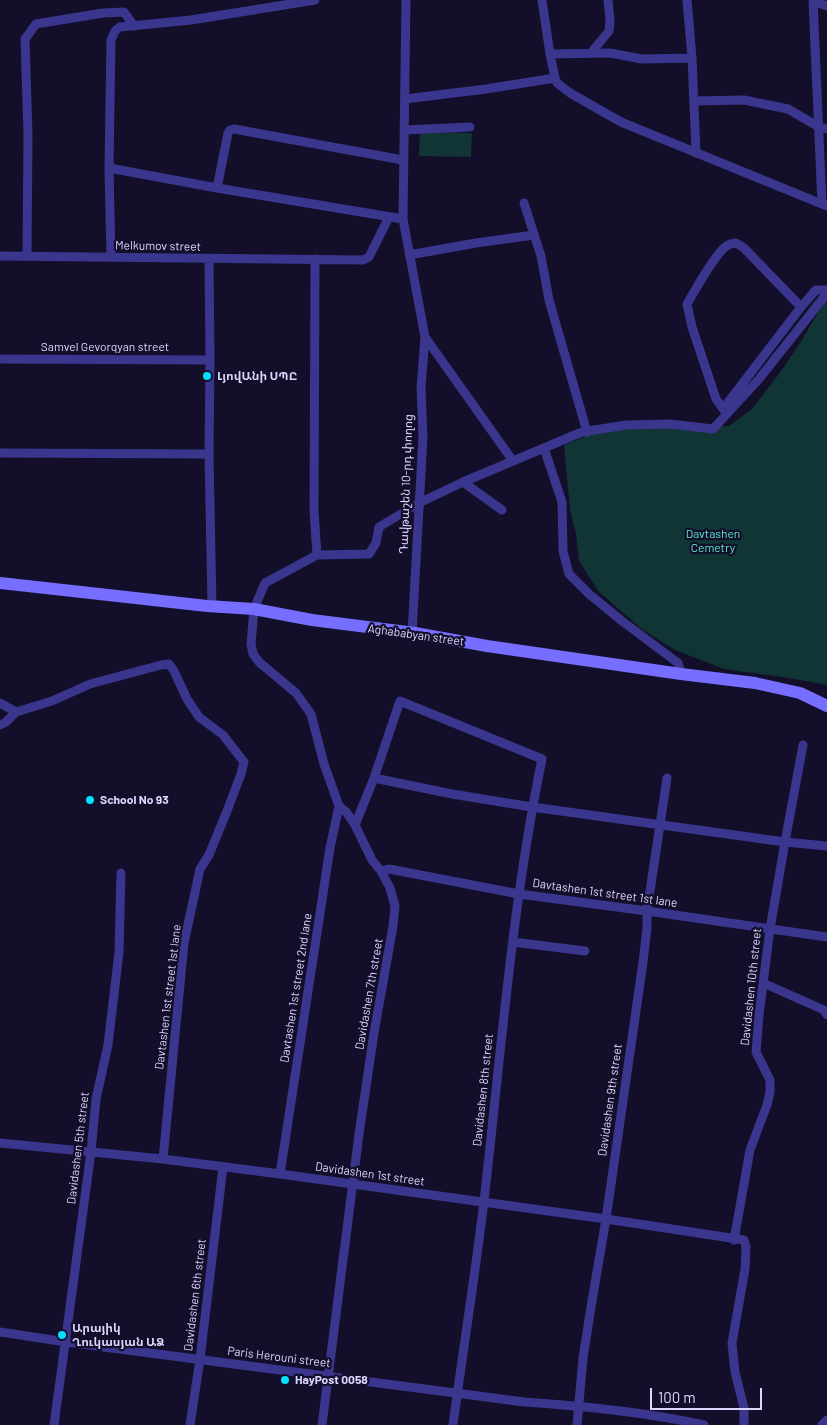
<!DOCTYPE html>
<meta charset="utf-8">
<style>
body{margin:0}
#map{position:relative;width:827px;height:1425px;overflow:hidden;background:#130e2a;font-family:Barlow,sans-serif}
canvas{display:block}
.scale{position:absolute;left:650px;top:1388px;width:112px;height:22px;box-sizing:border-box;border:2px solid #ddd7ff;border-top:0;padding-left:6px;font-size:15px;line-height:18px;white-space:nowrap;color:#ddd7ff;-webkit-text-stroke:4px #130e2a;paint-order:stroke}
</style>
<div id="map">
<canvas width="827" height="1425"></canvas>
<div class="scale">100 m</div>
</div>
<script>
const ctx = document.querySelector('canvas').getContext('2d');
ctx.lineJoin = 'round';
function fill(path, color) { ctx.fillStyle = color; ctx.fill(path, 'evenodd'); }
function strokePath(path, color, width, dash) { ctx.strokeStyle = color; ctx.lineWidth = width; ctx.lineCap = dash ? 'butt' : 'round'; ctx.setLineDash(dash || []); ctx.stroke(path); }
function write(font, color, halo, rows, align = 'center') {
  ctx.font = font + ' Barlow,"Noto Sans Armenian",sans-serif'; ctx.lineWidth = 4.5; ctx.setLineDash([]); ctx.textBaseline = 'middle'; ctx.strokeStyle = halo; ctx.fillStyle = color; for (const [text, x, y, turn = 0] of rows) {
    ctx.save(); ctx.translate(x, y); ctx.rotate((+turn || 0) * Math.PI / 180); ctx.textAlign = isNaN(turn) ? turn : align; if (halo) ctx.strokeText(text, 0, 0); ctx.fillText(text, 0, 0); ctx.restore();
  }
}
fill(new Path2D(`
 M420,132l52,1 -1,24 -52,-1z
 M825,301l2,1v383l-38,-7 -65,-9 -49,-19 -32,-20 -44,-38 -20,-31 -3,-27 -6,-24 -6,-65 40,-16 125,-3 23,-17 27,-35 21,-31z`), '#103534');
strokePath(new Path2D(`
 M406,0l-3,219 22,118 88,124
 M542,0l8,54 5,24 2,5 13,10 51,29 206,84
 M813,1l9,203
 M813,1l14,5
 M591,53l18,-22 1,-10 -2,-21
 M550,54l60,-1 32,6 50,-1 -5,-58
 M692,58l4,95
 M405,99l81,-10 69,-11
 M694,101l50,-1 44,9 31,18 8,2
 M405,130l65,-3
 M109,168l108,20 186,31
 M217,188l11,-55 2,-3 4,-1 169,31
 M524,203l17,53 8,44 38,132
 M409,255l67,-12 58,-8
 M0,256l363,4 6,-3 20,-40
 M27,256l1,-121 -3,-96 11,-15 67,-11 21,-1 10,14
 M111,257l-2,-89 2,-128 4,-9 5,-4 71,-7 124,-20
 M209,259l1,101 -1,94 3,152
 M315,259l-1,252 3,44
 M0,359l210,1
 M723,409l78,-102 14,-16 1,-1h11
 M727,414l-11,-15 -24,-72 -5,-23c9,-15 26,-47 38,-57 4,-3 7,-4 11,-4l8,5 57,59
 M544,448l18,54 1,49 6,23 20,20 33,27 56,42 3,11
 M0,453l209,1
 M463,482l39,28
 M412,633l11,-196 -2,-49 4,-51
 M0,703l16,9 36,-11 38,-17 71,-19 8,-1 5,7 13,28 12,18 24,18 21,27 -3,12 -14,37 -18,44 -9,14 -16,74 -21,216
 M0,725l6,-3 10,-10
 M374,778l26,-77 142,58c-30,146 -41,294 -58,442 -9,75 -21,149 -31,224
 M355,825l19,-47 78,16 80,13 253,35 42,4
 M381,871l8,-2 130,25 128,17 180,26
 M513,942l72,9
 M763,983l61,27 3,5
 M0,1143l163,16 117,15 326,45 138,21 2,7 -1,22 -13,74 3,29 9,36v17
 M280,1174l50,-326 9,-42
 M734,1240l16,-90 17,-45 3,-13v-12l-14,-28 3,-37 11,-86 15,-87 18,-97
 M0,1332l66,10 458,60c61,4 121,10 180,23
 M54,1425l37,-273 5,-53 12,-54 11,-93 2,-79
 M190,1425l10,-66 23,-192
 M322,1425l37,-291 15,-101 19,-107 2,-20 -5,-18 -9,-17 -9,-11 -17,-35 -8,-12 -8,-7 -15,-42 -13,-50 -15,-21 -37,-31 -6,-8 -2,-10 3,-35 11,-26 52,-28 52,-1 7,-11 3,-16 40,-24 44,-21 119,-50 44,-7 44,-1 43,5 46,-50 65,-82 3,-2
 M577,1425l6,-67 8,-51 15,-88 37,-257 4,-34v-17l20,-133
 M822,1425l5,-5`), '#3a358d', 9);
strokePath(new Path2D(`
 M0,583l207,23 47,3 58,11 103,13 72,13 194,28 74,9 45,10 27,13`), '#756eff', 12);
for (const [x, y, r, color] of [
 [207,376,5,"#03dfff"],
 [90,800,5,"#03dfff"],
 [62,1335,5,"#03dfff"],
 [285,1380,5,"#03dfff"]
]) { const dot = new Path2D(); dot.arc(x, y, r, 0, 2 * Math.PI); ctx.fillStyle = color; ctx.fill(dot); strokePath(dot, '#130e2a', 2); }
write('12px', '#ddd7ff', '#130e2a', [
 ["Melkumov street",158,246,1],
 ["Samvel Gevorqyan street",105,347],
 ["Դավթաշեն 10-րդ փողոց",406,484,-88],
 ["Aghababyan street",416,635,8],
 ["Davtashen 1st street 1st lane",605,893,8],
 ["Davidashen 10th street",751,987,-84],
 ["Davtashen 1st street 2nd lane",296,988,-81],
 ["Davidashen 7th street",369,994,-80],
 ["Davtashen 1st street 1st lane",168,997,-83],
 ["Davidashen 8th street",483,1090,-84],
 ["Davidashen 9th street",610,1100,-82],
 ["Davidashen 5th street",78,1148,-83],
 ["Davidashen 1st street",370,1174,8],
 ["Davidashen 6th street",195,1295,-83],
 ["Paris Herouni street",279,1357,7]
]);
write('bold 12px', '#ddd7ff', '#130e2a', [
 ["ԼյովԱնի ՍՊԸ",217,376],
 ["School No 93",100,800],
 ["Արայիկ",72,1328],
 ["Ղուկասյան ԱՁ",72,1342],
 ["HayPost 0058",295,1380]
], 'left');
write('12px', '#57ebca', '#130e2a', [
 ["Davtashen",713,534],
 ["Cemetry",713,548]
]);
</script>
